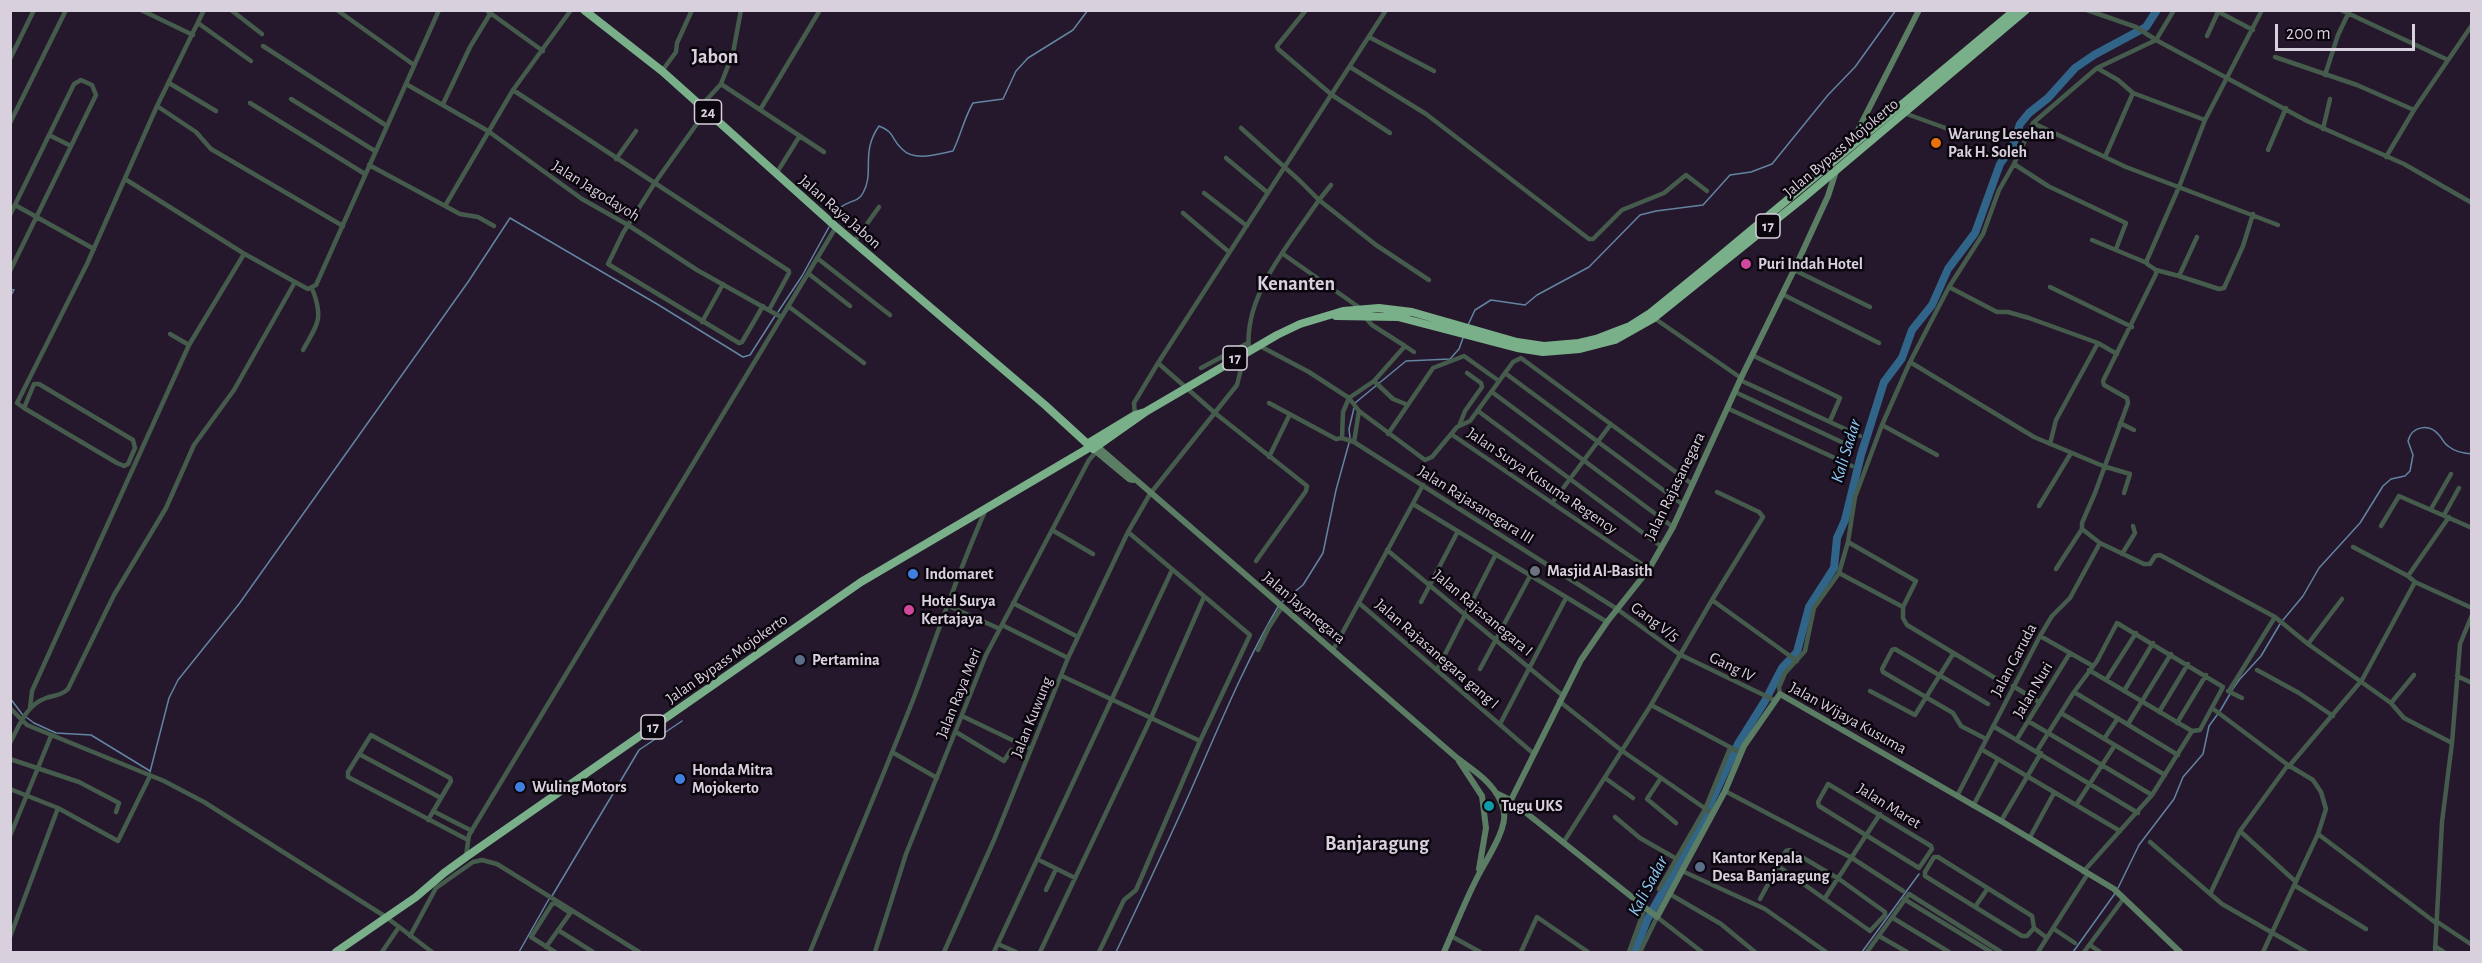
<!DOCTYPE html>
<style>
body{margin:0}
#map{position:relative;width:2482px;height:963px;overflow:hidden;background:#25182c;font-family:"Alegreya Sans",sans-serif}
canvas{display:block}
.frame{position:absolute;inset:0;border:12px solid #d8d0dd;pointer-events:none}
.scale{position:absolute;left:2275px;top:24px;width:140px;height:27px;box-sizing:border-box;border:3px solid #d8d0dd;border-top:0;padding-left:8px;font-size:18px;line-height:21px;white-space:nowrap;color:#d8d0dd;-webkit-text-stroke:4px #0b060e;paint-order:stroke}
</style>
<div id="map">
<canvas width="2482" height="963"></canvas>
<div class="frame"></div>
<div class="scale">200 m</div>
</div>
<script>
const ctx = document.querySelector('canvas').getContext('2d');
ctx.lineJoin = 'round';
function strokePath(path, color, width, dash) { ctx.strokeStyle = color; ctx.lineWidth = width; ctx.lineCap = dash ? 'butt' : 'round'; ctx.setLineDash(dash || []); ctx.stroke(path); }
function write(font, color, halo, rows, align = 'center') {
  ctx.font = font + ' "Alegreya Sans",sans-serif'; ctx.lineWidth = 5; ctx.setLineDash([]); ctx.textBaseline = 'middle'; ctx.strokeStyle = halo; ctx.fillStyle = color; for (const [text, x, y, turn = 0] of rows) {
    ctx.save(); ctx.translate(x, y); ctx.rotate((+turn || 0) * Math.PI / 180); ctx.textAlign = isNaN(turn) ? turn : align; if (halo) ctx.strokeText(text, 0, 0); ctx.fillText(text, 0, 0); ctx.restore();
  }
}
strokePath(new Path2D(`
 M832,219c10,-21 25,-14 31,-26 12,-21 -3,-40 16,-67 16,6 12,13 23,23 12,13 36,5 51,2 8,-16 11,-33 20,-48l30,-4 13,-28 12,-13 45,-28 15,-20
 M10,289l4,1 -4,7
 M778,312l24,-36 27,-49
 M1468,325l7,-15 16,-10 34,5 12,-10 52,-28 51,-52 16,-4 47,-6 27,-30 21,-3 21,-8 56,-69 27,-28 41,-57
 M1355,403l51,-42 44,-2 9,-10 4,-11
 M1350,438l-1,-9 5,-21
 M1282,602l21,-17 20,-32 13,-63 13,-47
 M2283,620l20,-24 16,-28 41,-45 23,-37 8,-7 14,-3 5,-5 3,-16 -5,-14c4,-15 21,-18 31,-6 4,4 4,8 9,11 7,6 15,7 24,8
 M2232,690l7,-10 22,-24 19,-32
 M10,698l12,16 12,9 22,10 35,2 59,36
 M2220,711l10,-17
 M150,772l19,-74 9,-18 61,-76 229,-322 42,-64 147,86 86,53 7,-2 25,-39
 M2118,888l21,-43 35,-46 9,-22 20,-23 6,-28 8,-11
 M552,896l87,-146 43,-29
 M519,952l30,-53
 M1116,952c28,-59 56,-118 82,-178 25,-57 49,-115 81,-169
 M1862,952l57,-78
 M2073,952l43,-60`), '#6284a2', 1.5);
strokePath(new Path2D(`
 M1635,952l12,-32 56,-101 35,-75 27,-43 17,-33 15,-16 12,-45 25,-39 3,-30 8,-18 16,-65 23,-73 18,-24 10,-28 20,-25 16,-36 27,-36 25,-69 13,-18 7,-22 9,-11 19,-15 27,-30 19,-13 52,-28 11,-17`), '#306488', 8);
strokePath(new Path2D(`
 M141,10l52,25
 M231,10l31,24
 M337,10l77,55
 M486,10l57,41
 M1306,10l-29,36 1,3 54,46 58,38
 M2087,10l49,17 20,13 18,-30
 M2215,10l38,20
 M2262,10l-57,110 -26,67 -32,73v4l9,6v4l-53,107 1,4 23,13 1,5 -33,90 -13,30v6l18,14 44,21h6l5,-8 5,-1 115,62 33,27 83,59 13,15 48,25
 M2341,10l107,50
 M198,23l53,38
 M2207,36l11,-24
 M1369,37l65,34
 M263,46l124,80
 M2275,57l82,28 57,25
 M10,59l24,-49
 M1350,67l76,47 163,125h4l29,-29 42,-17 22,-18 21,16
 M2097,68l21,12 15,13 72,27
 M662,71l14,-19 1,-9 15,-33
 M2325,75l13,-40 10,-21
 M169,83l47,28
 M406,84l82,47 94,68 46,26 69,45 84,47
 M721,84l103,68
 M513,90l276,181v2l-20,37
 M291,99l84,52
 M250,103l115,71
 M443,104l27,-57 20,-33
 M157,106l39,26 15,17 132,77
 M700,107l21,-23 12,-31 8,-43
 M760,110l60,-100
 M706,111l-52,73 -31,49 -15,31 131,79 3,-1 21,-36
 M1904,113l47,17
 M10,123l56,-113
 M2033,123l93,44 152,58
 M1241,128l59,53 19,19c-29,43 -76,96 -70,150
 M2323,129l7,-30
 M49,135l22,11
 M2268,150l18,-42
 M2105,157l28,-64
 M2386,157l28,-47 58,-85
 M1226,158l42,35
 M616,159l20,-28
 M2014,164l34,22 78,37 -10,26
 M369,165l91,49 18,3 16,9
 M776,174l23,-37
 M125,179l118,74 52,29
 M1331,185l-12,15 57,45 53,35
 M1204,193l43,33
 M15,205l79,44
 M445,206l68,-116 58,-80
 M1183,213l46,39
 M10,215l64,-131 7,-4 11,5 4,10 -86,176
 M2092,240l55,23
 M854,242l25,-35
 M1283,254l77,54
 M817,258l73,57
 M1794,270l76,37
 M2156,270l23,6 18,-39
 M809,274l41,32
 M2179,276l40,13 5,-1 19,-42 10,-32
 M1949,287l48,25h11l21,6 69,25 19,11
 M2050,287l82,40
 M1782,294l97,49
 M788,306l76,57
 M1365,317l7,8 33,21 -31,35 -25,17 -6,14 -1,26 12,4 263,167 62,45 95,46
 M1654,318l87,60
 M702,322l21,-38
 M170,334l19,11
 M1258,345l51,27 40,26 10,13 66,49 7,-3 25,-30 13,-6 43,-59 8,-4 171,126
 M1405,346l9,6
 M303,350c15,-27 21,-31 9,-62
 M1752,355l88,43 -10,23
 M1910,362l124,75 69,29 27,8 -6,19
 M1158,363l57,50 92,73 -1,5 -50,70
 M1201,368l47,-25
 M1505,373l177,131
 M1740,380l120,56
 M1374,381l19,18 15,6
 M1492,392l181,135
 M1735,392l115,54
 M1269,403l67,36 6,-1
 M24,408l10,-24h5l94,56 2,8 -7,16 -4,2 -7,-3 -93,-55 -7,-5 70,-139 70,-158 47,-96
 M1727,408l125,58
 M1478,411l184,136
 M1135,415l-1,-12 24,-40 228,-353
 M2120,423l14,7
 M1882,425l55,30
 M1459,426l6,-15 17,-24 -1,-4 -14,-10
 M1388,434l45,-66 31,-12 35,25
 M1451,434l198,135
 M1354,442l5,-31
 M2050,444l6,-24 42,-77
 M1269,457l21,-43
 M1552,503l59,-79
 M1413,504l194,118
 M2039,506l32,-53
 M2431,509l20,-35
 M2444,515l15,-27
 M2381,526l18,-30 73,32
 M1052,530l41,24
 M1848,542l68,39 -13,26
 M2353,547l55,29 7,6 57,26
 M1387,550l175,145
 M2122,554l13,-21 -2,-7
 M2056,569l26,-40
 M1839,573l64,34v11l4,7 93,56
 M2408,576l41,-59
 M1712,600l51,-83 -4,-5 -42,-20
 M1421,602l37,-71
 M1013,603l65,34
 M1359,603l175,151
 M951,607l49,22
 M1002,625l66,33
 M2040,636l53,30
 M2308,644l34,-45
 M1258,650l11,-23 13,-20
 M1333,650l90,-165
 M1480,669l50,-93
 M1437,670l59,-116
 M2089,670l103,61
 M2257,670l42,23 34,23
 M1062,676l138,65
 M2457,676l15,7
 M2106,680l30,-47
 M2013,686l26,16
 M1870,691l45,24 38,-61
 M2124,691l29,-48
 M2228,691l14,7
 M2229,691l46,-74
 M2074,692l104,63
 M1780,694l-1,-7 6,-14 20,-22 9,-43 25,-35 9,-31 7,-45 27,-72 28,-63 39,-75 34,-53 16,-44 15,-26 19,-41 64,-55 59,-28 151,81 97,43 68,39
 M1559,701l62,49 92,64
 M2391,703l23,-28
 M1651,705l90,48
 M10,708l17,17 137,56 40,21 182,115 46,35
 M30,708l2,-17 157,-346 55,-91
 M2212,708l76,57 25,15 8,12 5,17 -8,25 -55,118
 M2159,712l29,-48
 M2061,713l104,62
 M962,716l69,33
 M2028,721l124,74
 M2177,723l29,-48
 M1500,724l66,-126
 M2128,724l43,-70
 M1993,726l145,87
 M956,732l48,29 7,-11
 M1986,739l-25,-13 -8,-13 -70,-41 -1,-3 10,-19 3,-1 93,55
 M2017,739l53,-86
 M2104,739l14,-21
 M10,743c9,-17 16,-38 36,-45 8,-3 15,-2 22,-9l46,-94 52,-87 28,-63 40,-55 61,-108 13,7 8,-4 123,-275
 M1981,749l139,82
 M2037,751l37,-59 23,-31 20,-38 106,64 -23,43 -8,1 -40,64 -69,77
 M892,752l45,26
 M359,754l82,44
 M10,759l69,23 40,21 -3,9
 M2290,765l72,-85 53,-98
 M1605,778l28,20
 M1661,778l-14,21 29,24
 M1828,784l103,62 1,3 -13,19 -100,-62 -1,-4z
 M10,789l48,19 60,33 32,-65
 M1725,791l127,67 51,33
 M1957,796l83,-160 12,-20 18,-18 30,-55
 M2076,805l39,-60
 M1973,806l25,-47
 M433,811l39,20
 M1615,817l25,21 35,20
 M428,820l23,-39 -1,-3 -79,-43 -23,37v5l120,63
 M2001,821l40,-68
 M2240,831l56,51
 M2318,834l118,89
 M10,836l41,-100
 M2029,839l25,-46
 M2150,842l72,62 84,48
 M1563,843l88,-138 61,-105 85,61
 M466,856l3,-21 367,-608
 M1934,857h4l94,59 2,12 -7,8h-5l-97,-60v-4z
 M1041,861l34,17
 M1680,870l85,39 61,43
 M2294,885l72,44
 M1659,889l46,-80 25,-61
 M1046,890l10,-21
 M1668,893l53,31 34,28
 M2210,894l30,-63 48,-66
 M1825,898l55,-84
 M1760,899l26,-48 4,-1 49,29 46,33v3l-15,16 -92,-65
 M1904,899l87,53
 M1975,907l13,-19
 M1893,918l56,34
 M2436,921l36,24
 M2034,928l13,10
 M2054,929l21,14
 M558,930l35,22
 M410,936l26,-48 37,-26 9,-2 15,4 142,88
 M1451,936l29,16
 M1879,936l28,16
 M10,937l48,-129
 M998,944l18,8
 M2090,945l10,7
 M2435,946l9,6
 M546,947l25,-35
 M382,952l17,-25
 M555,952l-24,-15 21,-33 3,-1 15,10
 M810,952c34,-84 70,-168 103,-252 24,-64 45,-129 73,-191
 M875,952l31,-98 80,-199 103,-195 7,-8
 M944,952l50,-112 74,-182 60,-126 22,-38 87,-109 8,-32
 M994,952l178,-382
 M1040,952l111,-234 53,-121
 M1099,952l25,-52 12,-10 64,-149 50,-106 -122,-103
 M1521,952l16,-35 51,35
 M1629,952l16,-44
 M1640,952l17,-35 45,35
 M1867,952l42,-58 92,58
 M2038,952l49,-77
 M2084,952l40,-54
 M2435,952l7,-130 10,-79 8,-99 12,-29`), '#455b4b', 4.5);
strokePath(new Path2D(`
 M1852,146l7,-18 60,-118
 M1097,446l360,312c19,14 42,28 47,54 3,18 -18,48 -26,64 -13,25 -23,51 -34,76
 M1093,449l36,30 4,1
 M1459,761l23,35 4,32 -7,41
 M1496,793l14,7 147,117 68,-126 19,-45 36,-52 221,127 113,68 66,63
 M1504,814l77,-154 26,-38 42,-53 24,-42 68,-149 53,-108 34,-74 8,-25`), '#5a7d64', 6);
strokePath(new Path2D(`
 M584,10l78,61 173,155 210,179 48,44
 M1336,316l62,1 119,31 26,4 37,-3 35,-9 39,-22 148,-119 224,-189
 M1087,444l48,-29 10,-3
 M1093,449l54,-38 130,-76 23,-11 43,-13 36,-3 33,4 105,30 27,4 35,-3 17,-4 34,-13 19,-12 59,-48 307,-256
 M336,952l80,-55 28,-24 22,-16 395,-275 226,-133`), '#79b089', 8);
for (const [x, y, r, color] of [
 [1936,143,6,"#e8710a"],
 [1746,264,6,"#d1479c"],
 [1535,571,6,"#6b7280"],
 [913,574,6,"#3f7fe0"],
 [909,610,6,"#d1479c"],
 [800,660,6,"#5c6f8a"],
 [680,779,6,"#3f7fe0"],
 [520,787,6,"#3f7fe0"],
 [1489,806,6,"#0f9aa8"],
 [1700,867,6,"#5c6f8a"]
]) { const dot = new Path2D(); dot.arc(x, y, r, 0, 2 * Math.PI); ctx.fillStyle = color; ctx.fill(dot); strokePath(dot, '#0b060e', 2); }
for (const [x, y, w] of [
 [708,112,27],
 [1768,226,24],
 [1235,358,24],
 [653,727,24]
]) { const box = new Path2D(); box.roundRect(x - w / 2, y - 12, w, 24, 4.5); ctx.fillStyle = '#0b060e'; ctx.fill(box); strokePath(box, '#d8d0dd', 1.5); }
write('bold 15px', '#d8d0dd', null, [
 ["24",708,112],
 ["17",1768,226],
 ["17",1235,358],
 ["17",653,727]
]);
write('bold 16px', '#d8d0dd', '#0b060e', [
 ["Warung Lesehan",1948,134],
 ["Pak H. Soleh",1948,152],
 ["Puri Indah Hotel",1758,264],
 ["Masjid Al-Basith",1547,571],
 ["Indomaret",925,574],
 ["Hotel Surya",921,601],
 ["Kertajaya",921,619],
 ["Pertamina",812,660],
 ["Honda Mitra",692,770],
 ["Mojokerto",692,788],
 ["Wuling Motors",532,787],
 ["Tugu UKS",1501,806],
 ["Kantor Kepala",1712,858],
 ["Desa Banjaragung",1712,876]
], 'left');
write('16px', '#d8d0dd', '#0b060e', [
 ["Jalan Bypass Mojokerto",1841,148,-40],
 ["Jalan Jagodayoh",596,191,32],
 ["Jalan Raya Jabon",840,212,41],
 ["Jalan Surya Kusuma Regency",1542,481,34],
 ["Jalan Rajasanegara",1675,486,-64],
 ["Jalan Rajasanegara III",1476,505,32],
 ["Jalan Jayanegara",1304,608,40],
 ["Jalan Rajasanegara I",1483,613,40],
 ["Gang V/5",1655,622,36],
 ["Jalan Rajasanegara gang I",1437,654,41],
 ["Jalan Bypass Mojokerto",727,659,-35],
 ["Jalan Garuda",2014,660,-62],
 ["Gang IV",1732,667,26],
 ["Jalan Nuri",2033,690,-59],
 ["Jalan Raya Meri",959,693,-68],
 ["Jalan Kuwung",1032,717,-68],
 ["Jalan Wijaya Kusuma",1848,718,29],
 ["Jalan Maret",1889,806,32]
]);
write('italic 18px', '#8cc8f4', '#0b060e', [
 ["Kali Sadar",1846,451,-73],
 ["Kali Sadar",1648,886,-62]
]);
write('bold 20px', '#d8d0dd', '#0b060e', [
 ["Jabon",715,57],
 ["Kenanten",1296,284],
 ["Banjaragung",1377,844]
]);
</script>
